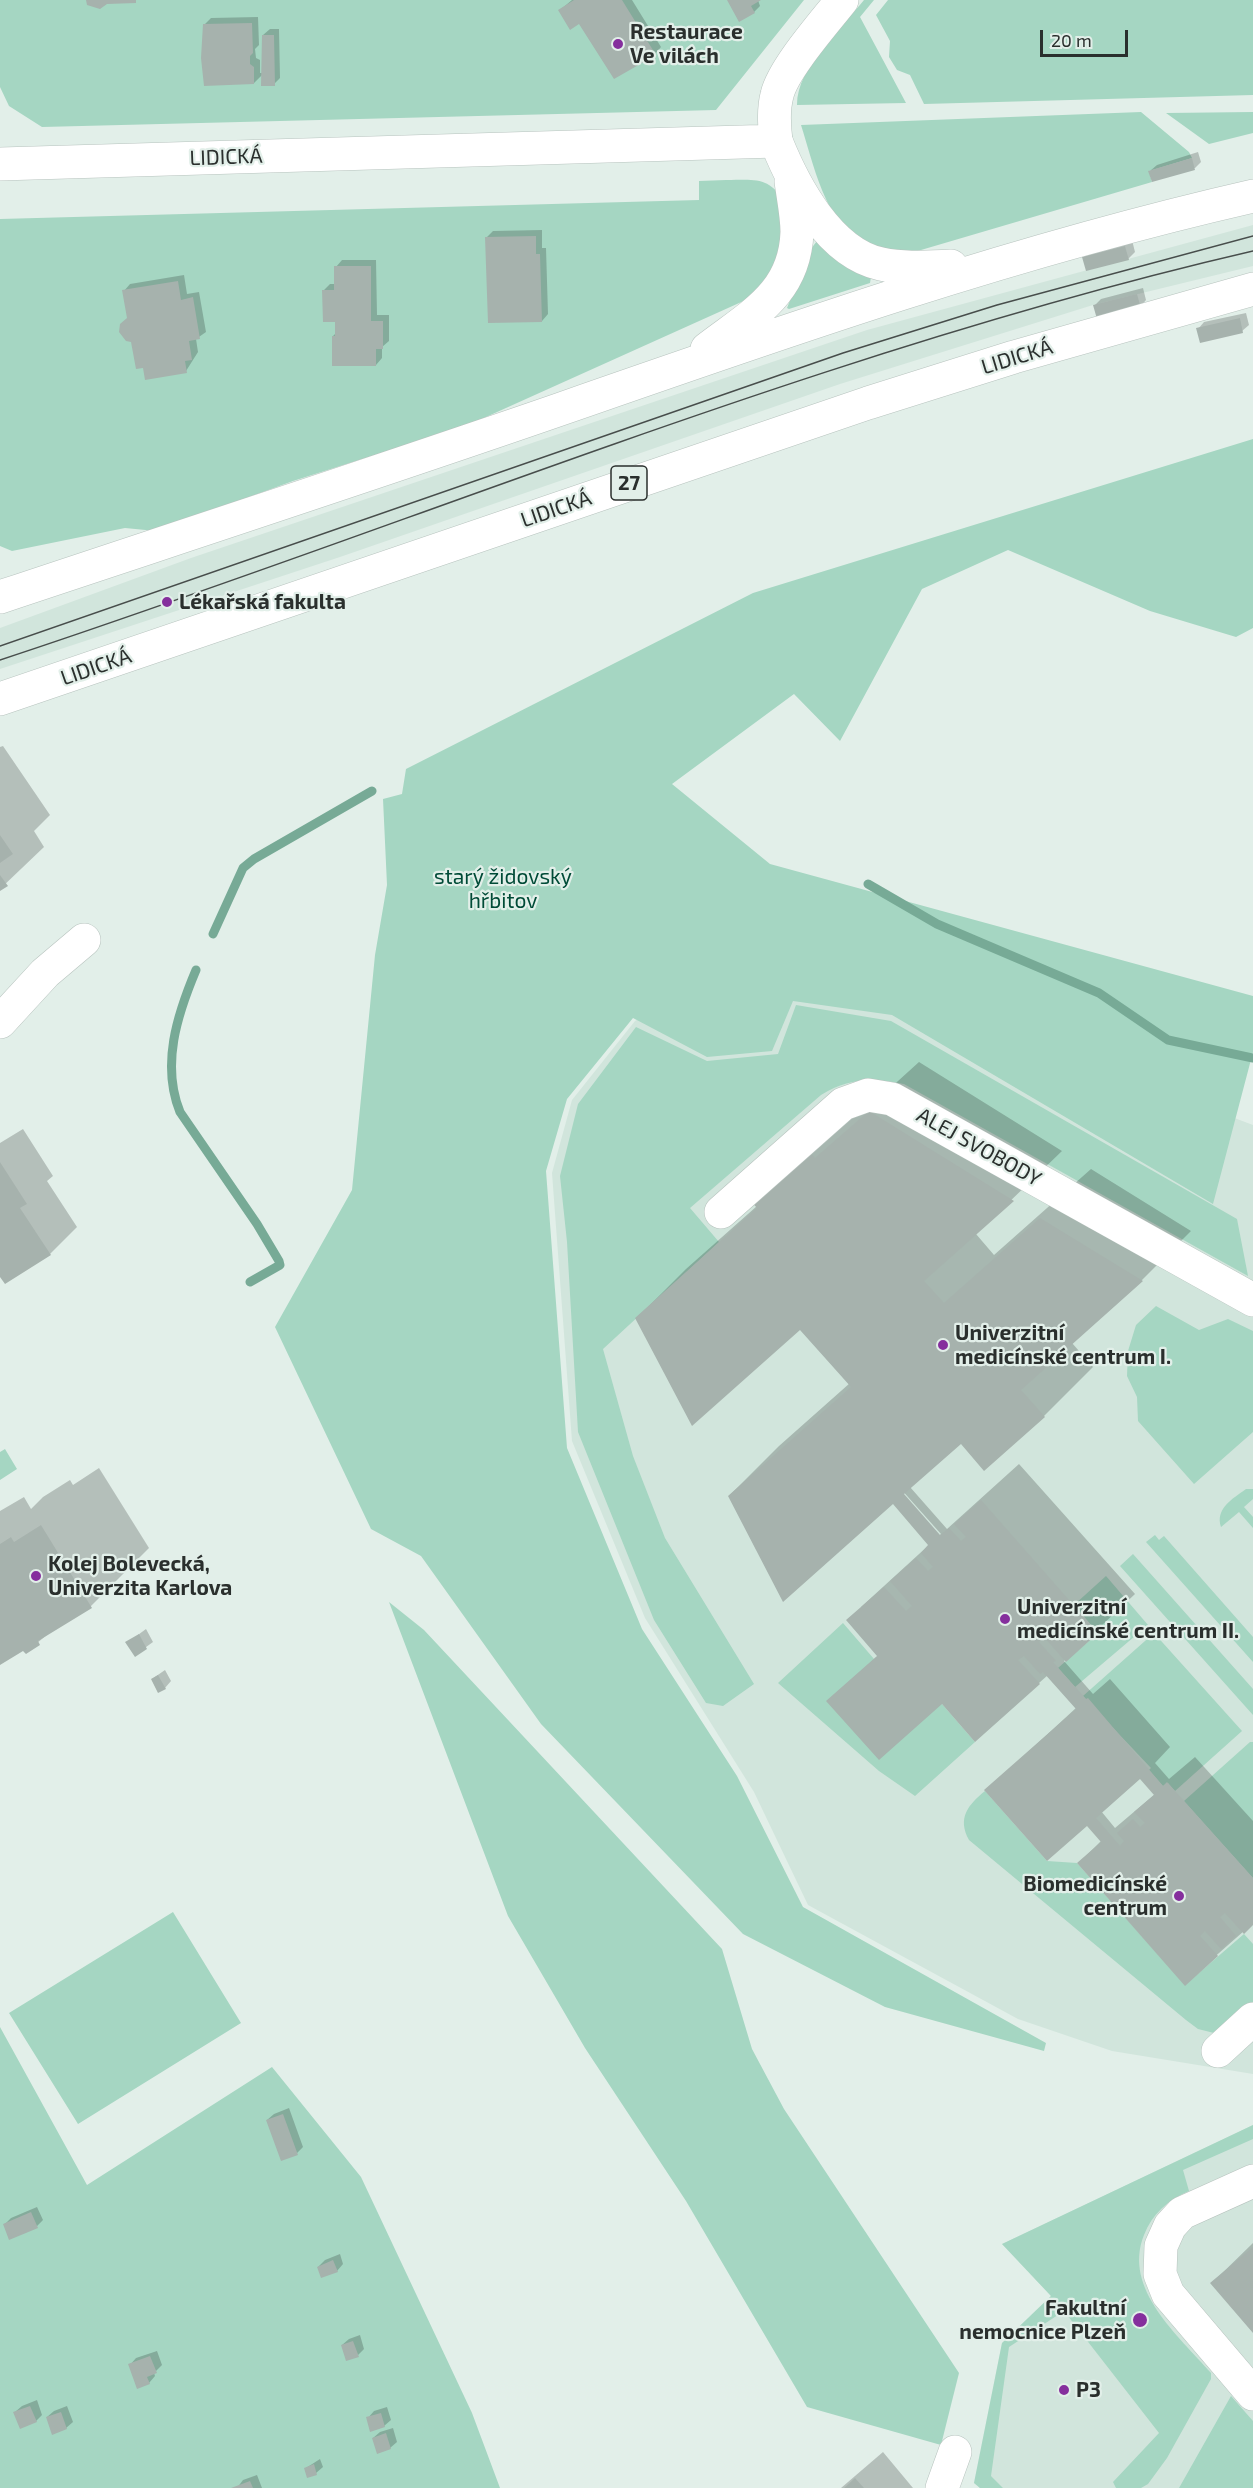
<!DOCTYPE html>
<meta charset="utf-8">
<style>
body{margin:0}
#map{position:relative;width:1253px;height:2488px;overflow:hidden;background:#e2efe9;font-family:"Exo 2",sans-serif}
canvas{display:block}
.scale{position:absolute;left:1040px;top:30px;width:88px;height:27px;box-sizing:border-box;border:3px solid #2a2f2d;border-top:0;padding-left:8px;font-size:18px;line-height:21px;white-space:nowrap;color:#2a2f2d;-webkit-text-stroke:4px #e2efe9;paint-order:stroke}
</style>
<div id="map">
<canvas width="1253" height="2488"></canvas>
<div class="scale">20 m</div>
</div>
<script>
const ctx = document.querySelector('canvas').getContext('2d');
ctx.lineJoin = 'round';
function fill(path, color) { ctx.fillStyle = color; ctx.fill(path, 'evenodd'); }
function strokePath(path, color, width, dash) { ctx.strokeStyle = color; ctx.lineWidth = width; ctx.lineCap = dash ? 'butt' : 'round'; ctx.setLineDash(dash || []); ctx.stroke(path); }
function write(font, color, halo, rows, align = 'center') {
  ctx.font = font + ' "Exo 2",sans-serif'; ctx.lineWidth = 4.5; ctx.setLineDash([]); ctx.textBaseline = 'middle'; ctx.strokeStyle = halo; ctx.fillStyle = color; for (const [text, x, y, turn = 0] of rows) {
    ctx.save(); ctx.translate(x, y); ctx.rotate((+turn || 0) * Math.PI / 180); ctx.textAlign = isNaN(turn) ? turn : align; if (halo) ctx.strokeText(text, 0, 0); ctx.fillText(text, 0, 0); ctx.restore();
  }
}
fill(new Path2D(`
 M1253,225v41l-160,39 -253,79 -500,173 -340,112v-41l191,-70 676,-228z
 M684,989l236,11 333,125v949l-141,-23 -94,-32 -210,-114 -54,-113 -109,-174 -73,-177 -20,-268 20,-73 63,-79z
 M1253,2125v363h-273l-6,-5 28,-140 49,-47 -49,-52z`), '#d1e5dc');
fill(new Path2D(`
 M0,0h804l-88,110 -674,17 -33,-21 -9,-19z
 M864,0h10l-14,17 46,86 -109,2c0,-38 44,-77 67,-105z
 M888,0h365v95l-329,9 -14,-29 -13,-5 -8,-13 1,-16 -14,-26z
 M1141,112l48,40 3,6 -43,13 3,11 -248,73c-13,-4 -30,-5 -41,-11 -38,-21 -50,-82 -62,-119z
 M1253,112v21l-44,11 -43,-31z
 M726,180c33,0 41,-4 62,25l-9,64 -31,30 -282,127 -173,55 -137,50 -31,-3 -113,23 -12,-5v-327l699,-19v-19z
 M817,241l54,36 -1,6 -81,26 -2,-1 23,-58z
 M1253,439v189l-17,9 -86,-26 -142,-61 -86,39 -82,152 -46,-47 -122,90 98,80 483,132v56l-40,152 -321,-189 -99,-14 -21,50 -65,6 -74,-39 -66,81 -21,72 21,277 75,181 95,147 66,131 243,136 -2,8 -159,-44 -142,-73 -202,-210 -120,-168 -50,-27 -96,-202 77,-137 23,-235 12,-70 -4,-86 19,-5 4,-25 347,-176z
 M796,1005l95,16 346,198 11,57 -344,-192c-31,-6 -55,-6 -83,11l-131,113 29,34 -116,107 30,107 32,82 89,146 -31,22 -17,-3 -52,-83 -76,-188 -11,-190 -7,-66 18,-72 58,-77 71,34 71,-7z
 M1156,1306l43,24 29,-11 25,12v101l-59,52 -56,-63 -1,-24 -10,-21 1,-25 8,-26z
 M5,1449l12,20 -17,11v-28z
 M1246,1489h7v10l-9,8 9,10v11l-14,-16 -18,15c-6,-18 11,-28 25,-38z
 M1155,1535l4,5 5,-4 89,101v25l-107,-120z
 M1133,1554l120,135v26l-133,-149z
 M1106,1576l42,49 -73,62 -17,-19 40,-35 -24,-28z
 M389,1602l35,28 298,319 30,100 32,60 175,264 -18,72 -134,-38 -121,-206 -101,-153 -77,-132z
 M843,1623l31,36 68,45 33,38 -60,54 -36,-25 -101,-88z
 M1154,1633l88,98 -67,60 -7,-8 -5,3 -14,-16 2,-2 -68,-72z
 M1250,1742h3v136l-69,-77z
 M985,1791l62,70 30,2 108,122 59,-51 9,10v60l-39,29 -16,-4 -12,-9 -217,-180c-12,-22 -1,-35 16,-49z
 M173,1912l68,111 -163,101 -69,-111z
 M0,2027l87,158 185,-118 89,110 111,236 28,75h-500z
 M1253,2125v14l-70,31 6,21c-21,9 -37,23 -45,44 -22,54 35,101 67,138v6l-44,79 -19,26 -7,4h-25l-3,-6 46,-49 -95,-122 -55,36 -18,129 12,12h-23l-6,-5 28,-140 49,-47 -49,-52z
 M1231,2396l22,25v67h-74z`), '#a5d6c2');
fill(new Path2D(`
 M572,0h60l29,47 -6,7 -76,-32 -19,-12z
 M729,0h29l2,6 -6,6z
 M258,17l1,28 -4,4 1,9 4,2v13h3v-38l7,-6h9l1,49 -6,6 -11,-10 -9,9 -50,-58 7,-7z
 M1198,152l3,10 -6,6 -45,3 7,-6z
 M542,230v18h4l2,66 -6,7 -56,-83 7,-7z
 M1132,240l3,12 -7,7 -45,-2 7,-6z
 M342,260h34l1,55h12v26l-7,6v11l-6,7 -43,-29 3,-3v-13l-13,-29 7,-7h6v-17z
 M184,275l3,19 12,-2 7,40 -10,7 2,13 -12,19 -57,-53 -5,-27 6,-7z
 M1143,288l3,12 -6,7 -45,-2 6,-6z
 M1246,313l3,12 -7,6 -44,-2 6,-7z
 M3,746l47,69 -16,16 10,16 -44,42v-142z
 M919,1062l143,89 -86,83 18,21 97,-86 100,62 -49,49 -70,63 21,24 -49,49 -83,26 -51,45 37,42 72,-65 116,130 -71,67 29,33 17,-15 60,68 -15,16 14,16 26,-22 58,64v102l-68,60 -106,-120 23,-23 -13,-14 -102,-36 90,-83 -29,-32 -9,8 -97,19 -63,-47 -18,-48 69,-63 -37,-42 -164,-6 50,-50 71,-63 -50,-55 -163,-10 49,-49 71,-63 42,-58 67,-38zM900,1488l41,46 -2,2 -41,-46zM1147,1770l8,24 -40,34 -14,-17z
 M23,1129l30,47 -6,5 30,46 -27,27 -50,20v-131z
 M99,1468l50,80 -58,58 -38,24 -27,22 -2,-4 -24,15v-152l24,-14 7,12 12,-12 27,-17 3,5z
 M146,1629l7,13 -18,13 -8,-12z
 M165,1670l6,11 -6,7 -13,-9z
 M289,2108l14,39 -6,6 -30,-33 7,-6z
 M37,2207l6,13 -6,6 -33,-1 7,-7z
 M1253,2243v88l-41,-48z
 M340,2254l3,10 -6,7 -19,-4 7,-7z
 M360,2335l4,14 -6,6 -16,-10 7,-6z
 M157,2351l5,14 -8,8 1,3 -6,7 -19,-18 6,-7z
 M37,2400l5,15 -6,6 -21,-9 7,-6z
 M67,2406l6,16 -7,6 -19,-11 7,-6z
 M387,2407l4,13 -7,6 -16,-8 6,-7z
 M393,2428l4,14 -7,6 -17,-10 7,-6z
 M883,2452l30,36h-72z
 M320,2459l3,8 -7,6 -10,-5z
 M257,2475l5,13h-25l6,-8z`), '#0003');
strokePath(new Path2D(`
 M868,884l69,40 162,69 69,47 85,18
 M213,934l30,-66 11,-9 118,-68
 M196,970c-19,45 -35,95 -16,142l77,112 22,37 1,4 -30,17`), '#77aa96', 9);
fill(new Path2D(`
 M86,0h50v3l-29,1 -7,5 -13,-4z
 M574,0h48l34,55 -42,24 -35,-55 -9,6 -12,-20z
 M727,0h34l-10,6 4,7 -16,9z
 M252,23l1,30 -3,3v8l4,3v17l-50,2 -3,-28 2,-34z
 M262,35h12l1,51h-14z
 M1192,158l3,12 -43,12 -4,-11z
 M536,236v18h4l2,68 -54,1 -3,-86z
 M1125,246l4,14 -43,11 -4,-14z
 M334,266h37v55h12v28h-7v17h-44v-30h3v-14h-12l-1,-32h12z
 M178,281l3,19 12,-3 7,42 -11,2 3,19 -7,1 2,12 -42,7 -2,-12 -7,1 -5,-27 -5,-1 -7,-9 1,-8 7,-6 -5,-28z
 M1137,294l4,14 -44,11 -4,-14z
 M1240,318l3,15 -43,10 -4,-15z
 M0,835l13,19 -13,9z
 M0,875l8,11 -8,5z
 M869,1111l145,90 -90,80 20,22 96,-85 103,63 -122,109 24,27 -61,54 -23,-27 -57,50 36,41 9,-7 12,13 5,-4 -12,-13 27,-24 117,133 -32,29 -22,-25 -5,5 17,19 -3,1 33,37 2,-1 75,88 4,-4 86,96v47l-9,9 -19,-21 -5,4 16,19 -15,13 -16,-18 -5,5 18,20 -33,30 -108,-123 24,-21 -14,-16 -40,35 -63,-71 92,-81 -33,-37 -3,2 -16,-18 -6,4 22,24 -65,58 -33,-38 -63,56 -53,-59 51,-45 -31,-36 38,-33 22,24 6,-5 -22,-25 26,-23 12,13 5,-4 -12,-14 7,-8 -35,-41 -110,98 -55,-106 123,-109 -51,-57 -108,96 -57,-108 122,-110 -9,-10 57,-52 10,12zM1140,1779l14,16 -20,17 11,11 -5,4 -7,-8 -16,14 7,8 -4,5 -24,-28z
 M0,1162l27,42 -7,4 31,47 -46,29 -5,-7z
 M41,1525l51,83 -54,33 2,4 -14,9 -3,-3 -23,14v-121l11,-7 3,5z
 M139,1634l8,15 -12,8 -10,-15z
 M158,1675l8,14 -8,4 -7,-14z
 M283,2114l15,41 -17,6 -15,-41z
 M31,2212l7,16 -29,12 -6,-16z
 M1253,2247v86l-43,-50z
 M333,2260l5,12 -17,6 -4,-11z
 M353,2341l6,16 -13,4 -5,-16z
 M150,2356l7,17 -10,4 3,7 -13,5 -9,-25z
 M30,2406l7,16 -17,7 -7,-17z
 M61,2412l6,17 -15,6 -6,-18z
 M381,2413l4,14 -15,5 -4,-15z
 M386,2433l5,16 -14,5 -5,-16z
 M314,2464l3,11 -10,3 -3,-10z
 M855,2478l9,10h-20z
 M250,2481l3,7h-22z`), '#a6b2ad');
const minor = new Path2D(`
 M0,164l776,-23c-2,-16 -3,-31 1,-46 6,-26 47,-72 65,-95
 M0,1022l45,-49 39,-33
 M721,1212l122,-108 25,-9 24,4 361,201
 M1218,2051l35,-32
 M1253,2181l-71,32 -12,13 -9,20 -1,28 8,20 85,100
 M942,2488l13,-36`);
const primary = new Path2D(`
 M776,141c18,45 53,112 105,123 23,5 47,3 70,2
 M707,349c44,-34 88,-55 90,-117 0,-17 -4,-35 -6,-51
 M0,597c186,-62 373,-123 558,-187 229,-80 458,-160 695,-214
 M0,699l868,-296 146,-46 239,-68`);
strokePath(minor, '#b7c3be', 34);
strokePath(primary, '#b7c3be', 34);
strokePath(minor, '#fff', 33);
strokePath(primary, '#fff', 33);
strokePath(new Path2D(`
 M0,646l843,-293 154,-48 256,-69
 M0,660c417,-137 824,-310 1253,-409`), '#474d4b', 1.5);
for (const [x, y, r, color] of [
 [618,44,6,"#852f9d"],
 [167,602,6,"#852f9d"],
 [943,1345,6,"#852f9d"],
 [36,1576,6,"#852f9d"],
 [1005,1619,6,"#852f9d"],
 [1179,1896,6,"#852f9d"],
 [1140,2320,8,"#852f9d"],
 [1064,2390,6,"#852f9d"]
]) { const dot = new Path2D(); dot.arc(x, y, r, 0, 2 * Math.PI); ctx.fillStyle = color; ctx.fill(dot); strokePath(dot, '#e2efe9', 2); }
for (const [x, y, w] of [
 [629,483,36]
]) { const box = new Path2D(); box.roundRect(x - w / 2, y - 17, w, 34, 4.5); ctx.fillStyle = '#e2efe9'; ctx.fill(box); strokePath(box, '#2a2f2d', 1.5); }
write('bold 20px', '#2a2f2d', null, [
 ["27",629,483]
]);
write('bold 21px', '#2a2f2d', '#e2efe9', [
 ["Restaurace",630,32],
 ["Ve vilách",630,56],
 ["Lékařská fakulta",179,602],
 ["Univerzitní",955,1333],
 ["medicínské centrum I.",955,1357],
 ["Kolej Bolevecká,",48,1564],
 ["Univerzita Karlova",48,1588],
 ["Univerzitní",1017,1607],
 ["medicínské centrum II.",1017,1631],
 ["Biomedicínské",1167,1884,"right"],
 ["centrum",1167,1908,"right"],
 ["Fakultní",1126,2308,"right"],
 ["nemocnice Plzeň",1126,2332,"right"],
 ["P3",1076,2390]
], 'left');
write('21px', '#2a2f2d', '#e2efe9', [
 ["LIDICKÁ",226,157,-2],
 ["LIDICKÁ",1017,357,-17],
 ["LIDICKÁ",556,509,-19],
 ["LIDICKÁ",96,667,-19],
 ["ALEJ SVOBODY",979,1147,29]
]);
write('21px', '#004b37', '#e2efe9', [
 ["starý židovský",503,877],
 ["hřbitov",503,901]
]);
</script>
